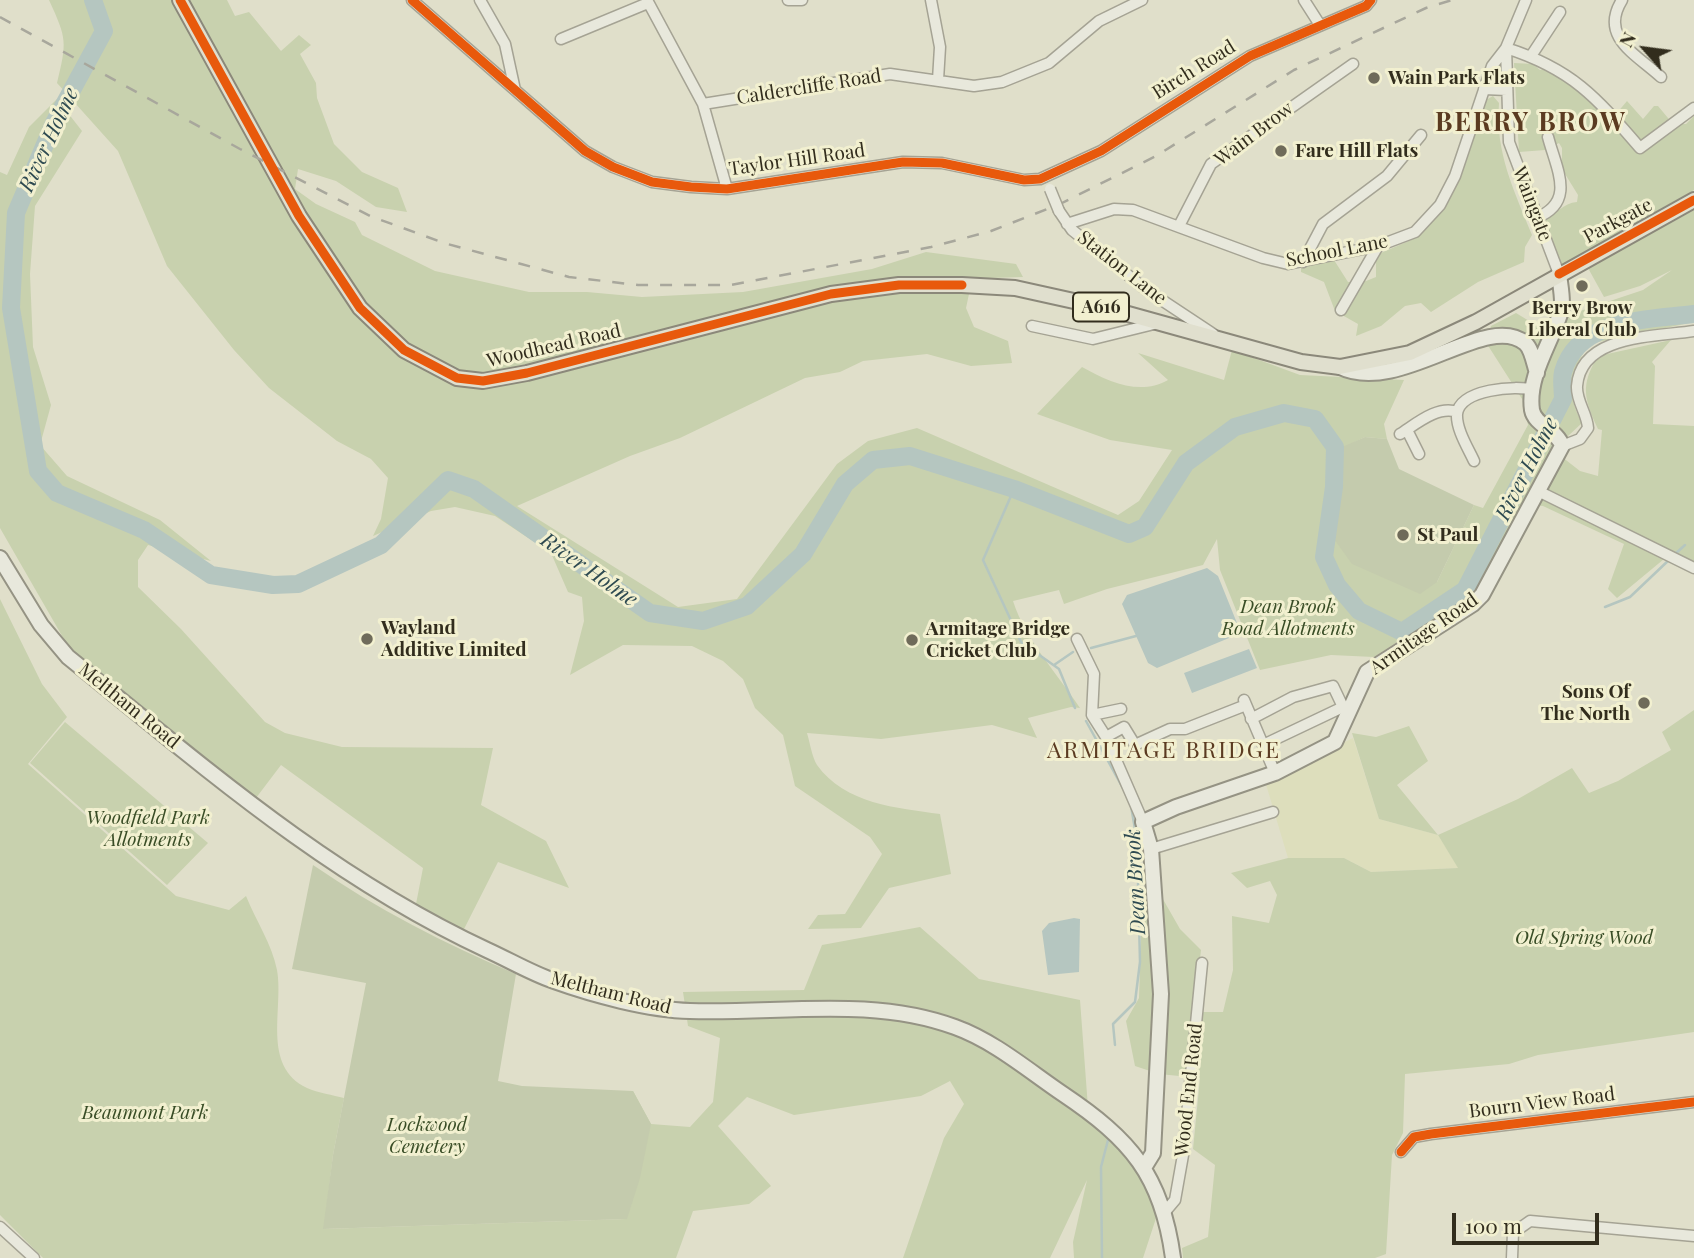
<!DOCTYPE html>
<style>
body{margin:0}
#map{position:relative;width:1694px;height:1258px;overflow:hidden;background:#e0dfca;font-family:"Playfair Display",serif}
canvas{display:block}
.north{position:absolute;left:1610px;top:14px;width:70px;height:70px;-webkit-text-stroke:5px #f2f0d0;paint-order:stroke;rotate:298deg;font-size:19px;font-weight:700;line-height:28px;text-align:center;color:#322d1d}
.north::after{content:'';display:block;margin:auto;width:24px;height:32px;background:#322d1d;clip-path:polygon(50% 0,100% 100%,50% 72%,0 100%)}
.scale{position:absolute;left:1452px;top:1213px;width:147px;height:32px;box-sizing:border-box;border:4px solid #322d1d;border-top:0;padding-left:9px;font-size:21px;line-height:24px;white-space:nowrap;color:#322d1d;-webkit-text-stroke:5px #f2f0d0;paint-order:stroke}
</style>
<div id="map">
<canvas width="1694" height="1258"></canvas>
<div class="north">N</div>
<div class="scale">100 m</div>
</div>
<script>
const ctx = document.querySelector('canvas').getContext('2d');
ctx.lineJoin = 'round';
function fill(path, color) { ctx.fillStyle = color; ctx.fill(path, 'evenodd'); }
function strokePath(path, color, width, dash) { ctx.strokeStyle = color; ctx.lineWidth = width; ctx.lineCap = dash ? 'butt' : 'round'; ctx.setLineDash(dash || []); ctx.stroke(path); }
function write(font, color, halo, rows, align = 'center') {
  ctx.font = font + ' "Playfair Display",serif'; ctx.lineWidth = 6; ctx.setLineDash([]); ctx.textBaseline = 'middle'; ctx.strokeStyle = halo; ctx.fillStyle = color; for (const [text, x, y, turn = 0] of rows) {
    ctx.save(); ctx.translate(x, y); ctx.rotate((+turn || 0) * Math.PI / 180); ctx.textAlign = isNaN(turn) ? turn : align; if (halo) ctx.strokeText(text, 0, 0); ctx.fillText(text, 0, 0); ctx.restore();
  }
}
fill(new Path2D(`
 M1353,738l26,81 59,16 21,33 -88,4 -27,-14h-56l-23,-77z`), '#dddebc');
fill(new Path2D(`
 M49,0h178l8,16 14,-4 32,39 18,-16 12,10 -11,9 16,29 1,15 17,46 28,28 36,16 9,24 -31,-5 -40,-26 -38,-12 -3,20 21,15 39,18 7,13 73,36 94,21h58l55,5 101,-5 129,-23 54,-17 90,12 7,13 -32,1 -22,16 -3,14 8,19 34,14 4,22 -41,3 -44,-12 -64,7 -23,11 -35,6 -125,60 -50,18 -113,50 161,101 59,-8 100,-135 31,-23 49,-13 201,87 21,-14 33,-51 -62,-10 -73,-26 45,-47c27,15 58,29 86,13l-30,-27 86,27 8,-30 68,25 104,5 -20,44 3,15 -22,-2 -23,11 -2,38 97,96 37,-77 9,3 45,-83 -4,-23 -37,-58 4,-18 25,-13 41,25 11,-23 75,-25 29,-20 -32,16 -36,11 -16,-29 106,-58v112l-105,22c-20,31 -24,46 -7,79l-29,27 27,21 18,5 4,-46 -4,-1c-14,-30 -18,-44 0,-73l73,-16 -19,22 3,4 -2,58 41,2v147l-30,-14 -47,39 -9,-9 16,-45 -81,-38 -19,-2 -48,87 -102,66 -43,-2 -71,15 -40,-100 -3,-31 -14,26 -96,24 -43,15 -5,-14 -46,11c13,40 44,72 67,107l-9,-1 -43,11 9,20 -45,-13 -111,14 -74,-6c3,10 5,24 10,32 28,39 80,43 123,49l11,60 -62,14 -28,40 -53,1 10,-14 27,-1 37,-60 -12,-17 -75,-51 -12,-51 -28,-27 -12,-29 -20,-18 -31,-15 -69,-1 -53,30 14,-54 -2,-24 -14,-5 -17,-39 -56,-37 -40,-9 -24,4 -58,25 8,-17 7,-41 -17,-19 -34,-18 -68,-53 -35,-38 -67,-84 -49,-115 -61,-68c10,-41 10,-44 -8,-83z
 M1514,63l19,1 7,6 7,-2 38,25 26,27 16,-19 16,18 11,-13h4l15,18h13l8,-8v74l-133,75 -18,-46c13,-4 20,-16 34,-17l1,-7 -16,-26v-21l-3,-5 -14,7 -26,2z
 M1493,96l6,7c-4,50 15,87 33,132l-7,12 -1,15 -46,20 -47,30 -10,-9 -16,3 -24,20 -25,10 2,-12 -23,-13 -11,-29 -23,-10v-8l33,-4 14,22 18,-1 10,-4v-22l40,-17 32,-36 18,-40 20,-62z
 M57,99l25,32 -47,75 -5,68 3,73 18,58 -11,40 27,31 93,44 51,41 -63,-16 -10,15v27l43,42 84,93 20,11 57,14 151,1 -12,57 65,36 23,47 -71,-26 -35,69 -47,-27 7,-36 -142,-103 -25,33 -187,-150 -69,-120v-356l7,3 22,-48z
 M0,599l42,85 25,33 -39,47 148,132 53,14 17,-14c10,25 26,48 31,74 7,39 -16,96 30,118 11,5 26,7 37,10l-11,57 -9,74 302,-10 7,-128 18,33 39,3 23,-25 7,-64 -32,-12 -5,-34 121,-2 18,-45 98,-18 59,52 101,21 9,121 33,26 37,62 -16,49h-69l-1,-16 14,-62 -37,78h-147l41,-120 20,-34 -14,-23 -29,15 -127,19 -47,-18 -29,29 53,60 -22,18 -56,7 -17,47h-633l-43,-43z
 M1694,710v322l-156,23 -29,9 -104,10 -2,59 -11,22 -6,99 -11,4h-192l-1,-10 26,-11 7,-72 -22,-16 7,-71 -41,-4 -24,-8 -9,-45 13,-23 3,-90 18,-14 20,35 21,21 -6,51 4,11h24l10,-42 -1,-54 37,7 8,-28 -7,-14 -23,7 -16,-15 57,-15h56l27,14 87,-4 -20,-33 -59,-16 -27,-86 24,4 33,-11 19,35 -31,24 41,50 80,-36 54,-31 17,25 29,-12 53,-31 -9,-18z
 M65,722l143,121 -41,42 -137,-122z`), '#c8d1ae');
fill(new Path2D(`
 M1365,437l22,2 12,30 75,36 -37,77 -17,12 -68,-30 -18,-25 8,-92z
 M313,865c64,44 132,79 203,109l-18,107 24,5 111,5 18,33 -11,54 -13,41 -304,10 10,-74 33,-172 -74,-14z`), '#c4cbad');
fill(new Path2D(`
 M1207,568l11,8 23,57 -84,35 -9,-5 -26,-59 5,-9z
 M1249,649l8,19 -65,25 -8,-20z
 M1074,918l6,1 -1,53 -31,3 -6,-44 7,-8z`), '#b5c6c0');
strokePath(new Path2D(`
 M1014,489l-31,71 38,82 38,27 16,39
 M1674,555l11,-10
 M1605,607l25,-10 40,-38
 M1091,648l45,-12
 M1054,665l19,-13
 M1086,721l39,71
 M1115,1045l-2,-21 22,-22 5,-40 -3,-121 -7,-41
 M1102,1258l-1,-91 7,-27`), '#b5c6c0', 2.5);
strokePath(new Path2D(`
 M93,0l11,31 -50,92 -38,90 -5,95 27,163 19,22 87,37 67,45 62,10 25,-1 83,-39 67,-65 26,9 176,124 53,8 44,-15 56,-52 42,-70 28,-24 37,-4 104,33 115,45 16,-7 41,-64 49,-36 49,-14 31,6 20,28 -1,40 -10,70 13,28 22,26 43,21 63,-42 98,-191c0,-8 -2,-19 0,-27 15,-54 86,-52 131,-58`), '#b5c6c0', 18);
const street = new Path2D(`
 M412,0l173,151 28,16 39,15 39,5 36,2 176,-27 39,1 82,17 16,-1 61,-28 149,-95 116,-50 5,-6
 M480,0l25,44 10,46
 M647,0l56,104 24,85
 M788,0h14
 M931,0l9,47 -2,33
 M1304,0l16,25
 M1526,0l-20,48 3,94 50,132
 M1622,0c-23,37 14,54 39,77
 M561,39l87,-36
 M1506,48c66,21 90,49 134,100l54,-40
 M1531,56l29,-44
 M1484,89l23,1
 M703,104l187,-30 84,12 28,-4 47,-19 50,-42 43,-21
 M1059,211l13,19 73,59 68,45
 M1536,218c40,-16 21,-47 12,-81
 M1067,224l47,-15 19,1 130,48 25,6 90,-18 37,-14 25,-27 15,-29 37,-110 14,-18
 M1179,226l32,-62 142,-100
 M1303,262l20,-38 64,-48 34,-41
 M1341,310l37,-64
 M1032,326l61,13 65,-16
 M1407,430l12,24
 M1400,434c16,-10 38,-29 57,-22
 M1562,446l18,-7 8,-11c-1,-15 -12,-27 -11,-42 4,-52 79,-49 117,-55
 M1474,461c-6,-13 -18,-32 -17,-47 3,-25 59,-29 77,-24
 M1540,492l154,76
 M1077,639l17,35 -2,41 14,22 37,85
 M1244,700l31,73
 M1092,715l29,-6
 M1251,719l42,-22 40,-11 10,21
 M1106,737l18,-10 11,18 35,-16h15l61,-24
 M1263,745l80,-38 4,2
 M1151,849l122,-37
 M1401,1152l13,-15 17,-3 263,-32
 M1164,1213l11,-13 8,-45 19,-192
 M0,1227l34,31
 M1512,1258l1,-25 17,-12 164,15`);
const secondary = new Path2D(`
 M1340,367c60,29 146,-56 185,-24 7,6 9,21 12,30
 M0,558l41,67 27,32c135,109 260,219 419,293 22,10 44,23 67,31 39,14 95,29 136,30 88,3 181,-15 265,16 39,14 74,44 108,67 67,45 99,81 110,164
 M1145,1166l8,-13 8,-159 -10,-145 -8,-27 33,-15 99,-34 60,-31 32,-70 106,-68 9,-9 80,-149c-4,-16 -27,-20 -30,-36 -5,-34 20,-68 29,-99 3,-10 -1,-26 -2,-37`);
const primary = new Path2D(`
 M180,0l119,216 61,92 44,42 53,28 26,3 44,-8 304,-79 68,-9h63l53,3 95,21 191,53 39,5 70,-14 66,-31 218,-122`);
strokePath(street, '#a5a394', 13);
strokePath(secondary, '#959384', 18);
strokePath(primary, '#8b887a', 18);
strokePath(street, '#e8e8dc', 10);
strokePath(secondary, '#e8e8dc', 14);
strokePath(primary, '#e0dfce', 14);
strokePath(new Path2D(`
 M0,17l240,132 130,67 74,27 125,34 69,8h93l200,-38 60,-16 69,-27 96,-48 138,-86 132,-62 26,-8`), '#a8a79c', 2.5, [12, 12]);
const streetBridge = new Path2D(`
 M1050,189l9,22`);
strokePath(streetBridge, '#a5a394', 13, []);
strokePath(streetBridge, '#e8e8dc', 10);
strokePath(new Path2D(`
 M180,0l119,216 61,92 44,42 53,28 26,3 44,-8 304,-79 68,-9h63
 M412,0l173,151 28,16 39,15 39,5 36,2 176,-27 39,1 82,17 16,-1 61,-28 149,-95 116,-50 5,-6
 M1559,274l135,-74
 M1401,1152l13,-15 17,-3 263,-32`), '#e8590c', 9);
for (const [x, y, r, color] of [
 [1374,78,7,"#6f6b5a"],
 [1281,151,7,"#6f6b5a"],
 [1582,286,7,"#6f6b5a"],
 [1403,535,7,"#6f6b5a"],
 [367,639,7,"#6f6b5a"],
 [912,640,7,"#6f6b5a"],
 [1644,703,7,"#6f6b5a"]
]) { const dot = new Path2D(); dot.arc(x, y, r, 0, 2 * Math.PI); ctx.fillStyle = color; ctx.fill(dot); strokePath(dot, '#f2f0d0', 2.5); }
for (const [x, y, w] of [
 [1101,307,56]
]) { const box = new Path2D(); box.roundRect(x - w / 2, y - 14.5, w, 29, 5); ctx.fillStyle = '#f2f0d0'; ctx.fill(box); strokePath(box, '#322d1d', 2); }
write('bold 18px', '#322d1d', null, [
 ["A616",1101,307]
]);
write('19px', '#322d1d', '#f2f0d0', [
 ["Birch Road",1194,70,-32],
 ["Caldercliffe Road",809,87,-9],
 ["Wain Brow",1254,134,-37],
 ["Taylor Hill Road",797,160,-8],
 ["Waingate",1532,204,69],
 ["Parkgate",1618,221,-28],
 ["School Lane",1337,251,-11],
 ["Station Lane",1122,268,38],
 ["Woodhead Road",554,346,-13],
 ["Armitage Road",1424,634,-35],
 ["Meltham Road",129,706,39],
 ["Meltham Road",611,993,14],
 ["Wood End Road",1189,1090,-84],
 ["Bourn View Road",1542,1103,-7]
]);
write('bold 19px', '#322d1d', '#f2f0d0', [
 ["Wain Park Flats",1388,78],
 ["Fare Hill Flats",1295,151],
 ["Berry Brow",1582,308,"center"],
 ["Liberal Club",1582,330,"center"],
 ["St Paul",1417,535],
 ["Wayland",381,628],
 ["Additive Limited",381,650],
 ["Armitage Bridge",926,629],
 ["Cricket Club",926,651],
 ["Sons Of",1630,692,"right"],
 ["The North",1630,714,"right"]
], 'left');
write('italic 19px', '#394d26', '#f2f0d0', [
 ["Dean Brook",1288,607],
 ["Road Allotments",1288,629],
 ["Woodfield Park",148,818],
 ["Allotments",148,840],
 ["Old Spring Wood",1584,938],
 ["Beaumont Park",145,1113],
 ["Lockwood",427,1125],
 ["Cemetery",427,1147]
]);
write('italic 21px', '#2e4a51', '#f2f0d0', [
 ["River Holme",49,140,-65],
 ["River Holme",1527,469,-63],
 ["River Holme",589,570,35],
 ["Dean Brook",1136,882,-93]
]);
ctx.letterSpacing = '2px';
write('23px', '#5b3b21', '#f2f0d0', [
 ["ARMITAGE BRIDGE",1164,751]
]);
ctx.letterSpacing = '0px';
ctx.letterSpacing = '2px';
write('bold 26px', '#5b3b21', '#f2f0d0', [
 ["BERRY BROW",1531,123]
]);
ctx.letterSpacing = '0px';
</script>
